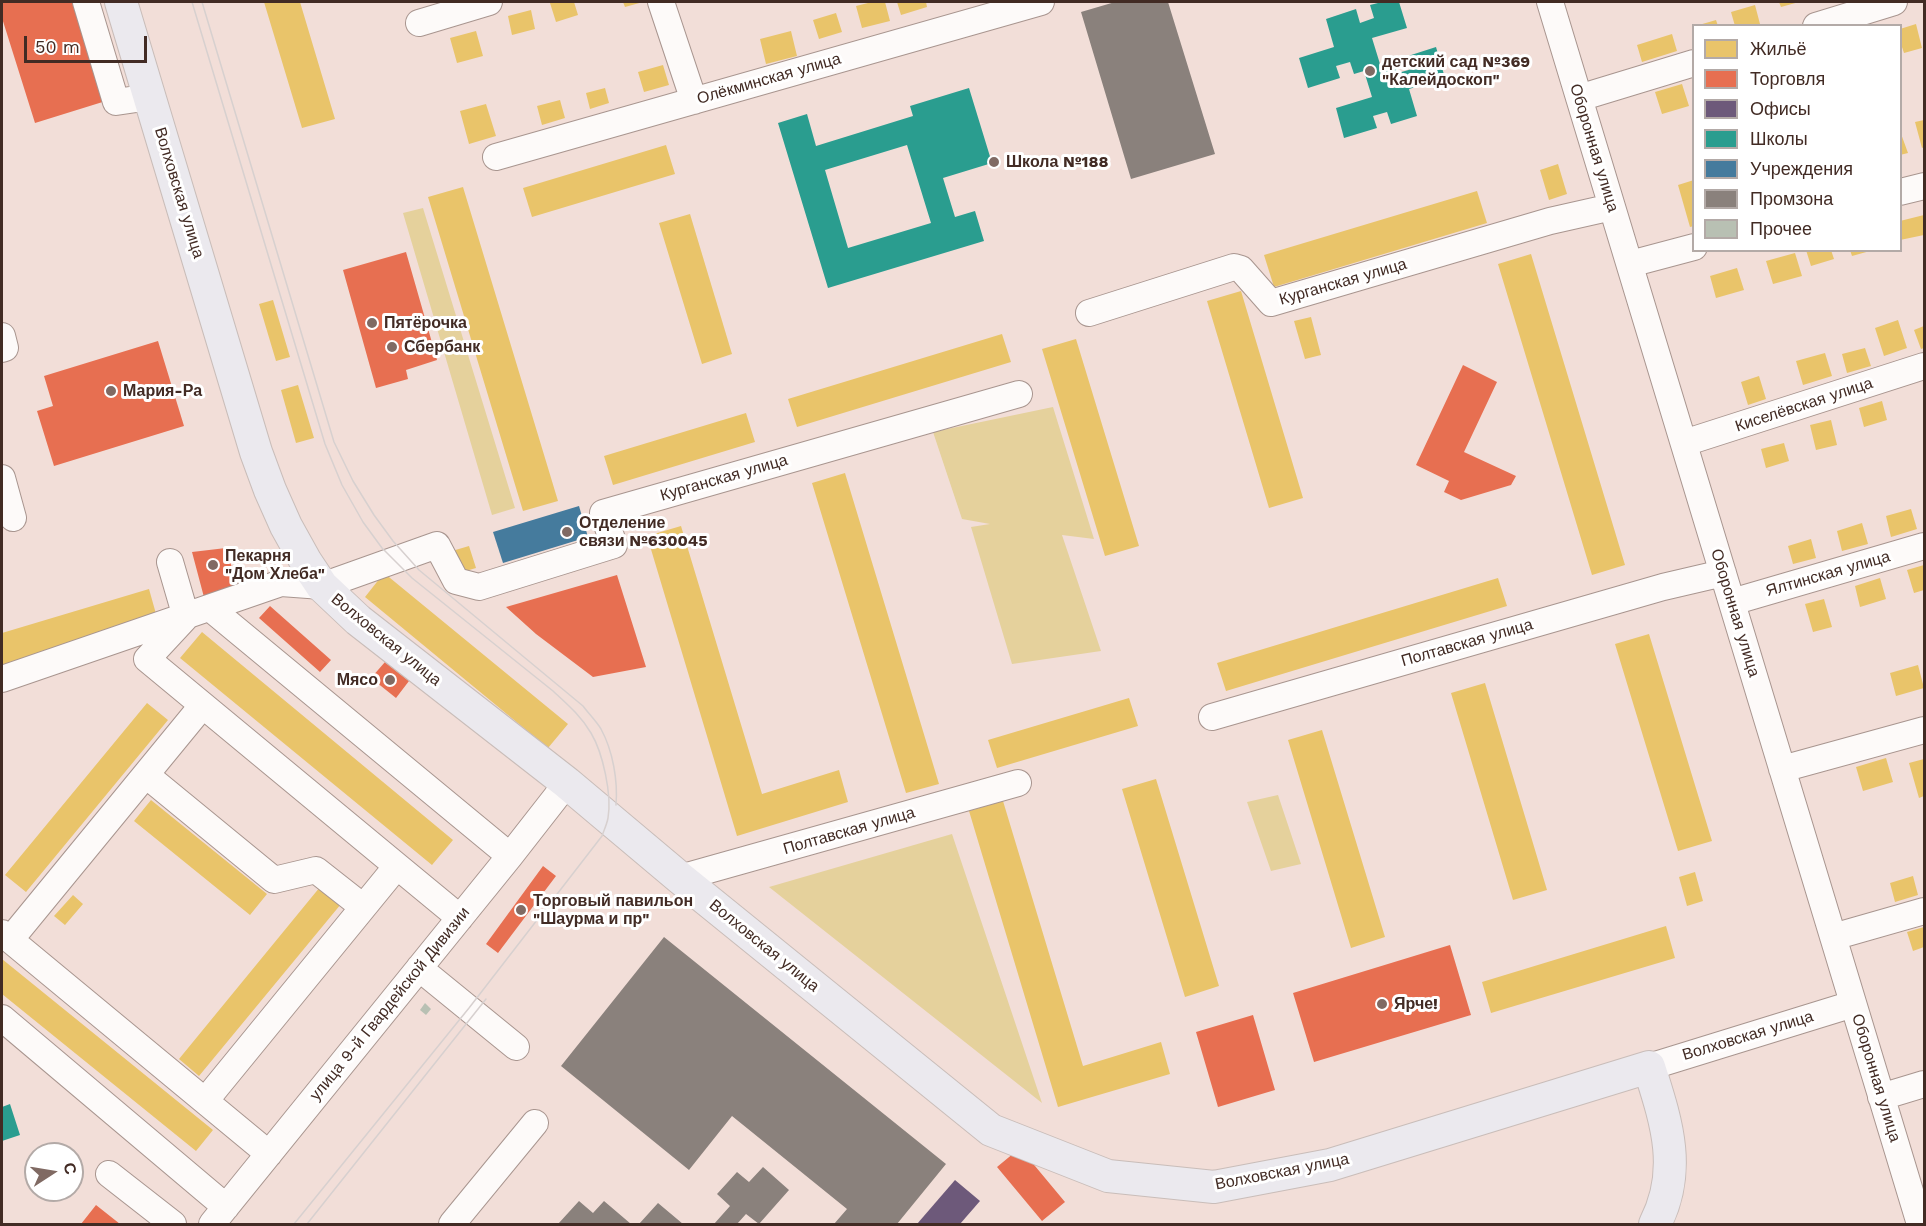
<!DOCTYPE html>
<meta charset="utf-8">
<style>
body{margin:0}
#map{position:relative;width:1926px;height:1226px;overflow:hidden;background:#f2ded8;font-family:"Work Sans",sans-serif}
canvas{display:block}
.frame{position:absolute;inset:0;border:3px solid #422b24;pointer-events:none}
.legend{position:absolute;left:1692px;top:24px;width:210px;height:228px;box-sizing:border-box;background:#fff;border:2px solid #b3aaa7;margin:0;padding:8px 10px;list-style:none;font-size:18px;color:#422b24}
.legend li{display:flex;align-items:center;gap:12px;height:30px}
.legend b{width:30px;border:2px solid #b3aaa7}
.north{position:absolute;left:24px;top:1142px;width:60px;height:60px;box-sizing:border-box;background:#fff;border:2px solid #b3aaa7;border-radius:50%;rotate:78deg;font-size:16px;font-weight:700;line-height:24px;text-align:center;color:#422b24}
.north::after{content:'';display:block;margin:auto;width:21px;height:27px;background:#806a63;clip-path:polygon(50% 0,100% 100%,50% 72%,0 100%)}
.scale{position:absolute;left:24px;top:36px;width:123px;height:27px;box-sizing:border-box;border:3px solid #422b24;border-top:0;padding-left:8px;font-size:18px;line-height:21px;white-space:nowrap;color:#422b24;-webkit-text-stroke:4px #fff;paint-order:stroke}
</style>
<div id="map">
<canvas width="1926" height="1226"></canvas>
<div class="frame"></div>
<ul class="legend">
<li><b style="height:16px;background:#e9c46a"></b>Жильё</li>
<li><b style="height:16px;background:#e76f51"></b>Торговля</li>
<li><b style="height:16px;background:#6d597a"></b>Офисы</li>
<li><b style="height:16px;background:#2a9d8f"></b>Школы</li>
<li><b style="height:16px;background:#457b9d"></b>Учреждения</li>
<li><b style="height:16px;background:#8a817c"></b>Промзона</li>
<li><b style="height:16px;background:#b8c0b3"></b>Прочее</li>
</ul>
<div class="north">С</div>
<div class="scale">50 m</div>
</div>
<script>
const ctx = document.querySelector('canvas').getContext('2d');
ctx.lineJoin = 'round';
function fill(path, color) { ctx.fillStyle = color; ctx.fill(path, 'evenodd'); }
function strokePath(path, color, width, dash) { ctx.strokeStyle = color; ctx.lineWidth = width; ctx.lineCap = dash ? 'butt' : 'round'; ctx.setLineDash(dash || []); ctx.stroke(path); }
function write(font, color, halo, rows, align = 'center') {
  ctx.font = font + ' "Work Sans",sans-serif'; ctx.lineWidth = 6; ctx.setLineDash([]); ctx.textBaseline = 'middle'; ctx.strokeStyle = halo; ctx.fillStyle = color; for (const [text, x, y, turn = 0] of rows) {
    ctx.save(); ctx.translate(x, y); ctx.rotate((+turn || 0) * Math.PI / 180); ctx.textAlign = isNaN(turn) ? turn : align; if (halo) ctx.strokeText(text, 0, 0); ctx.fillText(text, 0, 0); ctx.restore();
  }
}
fill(new Path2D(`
 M423,208l92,300 -23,7 -89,-302z
 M1053,407l41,132 -32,-4 39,116 -89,13 -41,-137 19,-3 -28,-5 -29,-87z
 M1278,795l23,69 -30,7 -24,-69z
 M952,834l90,269 -273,-216z`), '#e5d19c');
fill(new Path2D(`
 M264,2h36l35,117 -33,9z
 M555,2h19l4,13 -22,7 -6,-19z
 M623,2h20l-18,5z
 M872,2h13l5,19 -28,7 -6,-22z
 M897,2h29l1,5 -26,8z
 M1779,2h20l-18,5z
 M1755,5l5,19 -25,2 -4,-14z
 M531,10l4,19 -23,6 -4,-19z
 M836,13l6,19 -23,7 -6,-19z
 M1716,20l2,6h-19v-1z
 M1916,24l6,24 -18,5 -4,-12v-12z
 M476,31l7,25 -26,7 -7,-25z
 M791,31l6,25 -31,8 -6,-25z
 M1672,34l5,17 -35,11 -5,-17z
 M663,65l6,20 -25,7 -6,-20z
 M1682,84l7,22 -27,8 -7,-22z
 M605,88l4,15 -19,6 -4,-16z
 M560,100l5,18 -23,7 -5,-19z
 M486,104l10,32 -27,8 -9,-33z
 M1924,120v27l-2,1 -7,-26z
 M1900,131l8,22 -8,2z
 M666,145l9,29 -143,43 -9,-29z
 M1558,164l9,30 -18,6 -9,-30z
 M1694,180v46l-4,1 -12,-42z
 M463,187l95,314 -35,10 -95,-314z
 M1477,191l10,32 -213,64 -10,-32z
 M690,214l42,140 -30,10 -43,-141z
 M1924,215v20l-24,5v-19z
 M1806,250h25l3,9 -23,7z
 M1850,250h20v1l-18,5z
 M1795,253l7,23 -29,8 -7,-23z
 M1531,254l94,311 -33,10 -94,-311z
 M1737,268l7,22 -28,8 -6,-22z
 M1241,291l62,207 -34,10 -62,-207z
 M273,300l17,57 -14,4 -17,-57z
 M1311,317l10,38 -16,4 -11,-38z
 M1898,320l9,28 -23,8 -9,-28z
 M1924,326v22l-3,1 -7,-19z
 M1002,334l9,28 -214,65 -9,-28z
 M1076,339l63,207 -34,10 -63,-207z
 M1865,348l6,18 -24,7 -5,-19z
 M1825,353l7,23 -29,9 -7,-24z
 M1759,376l7,23 -18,6 -7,-23z
 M298,385l16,53 -18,5 -15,-53z
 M1882,401l5,19 -23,7 -5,-19z
 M746,413l9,29 -142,43 -9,-29z
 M1831,420l6,25 -21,5 -6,-25z
 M1784,443l5,18 -23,7 -5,-19z
 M845,473l94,311 -33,9 -94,-310z
 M1911,509l6,20 -26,8 -5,-21z
 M1862,523l6,21 -26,7 -5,-20z
 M681,526l81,268 77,-24 9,32 -111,34 -90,-300z
 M1811,539l5,19 -23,6 -5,-18z
 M469,546l7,22 -17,5 -7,-22z
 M1924,565v25l-10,3 -7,-23z
 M384,573l184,151 -20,24 -183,-151z
 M1498,578l9,28 -281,85 -9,-28z
 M1880,578l6,21 -26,8 -5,-21z
 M149,589l9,32 -156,46v-34z
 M1824,599l8,28 -19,5 -8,-28z
 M202,632l251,208 -21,25 -252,-207z
 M1649,634l63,207 -34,10 -63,-207z
 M1918,665l6,23 -28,8 -6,-23z
 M1485,683l62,207 -34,10 -62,-207z
 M1129,698l9,28 -141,42 -9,-28z
 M147,703l21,17 -142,172 -21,-17z
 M1322,730l63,207 -34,11 -63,-208z
 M1886,758l7,24 -30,9 -7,-24z
 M1924,759v37l-5,2 -10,-35z
 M1156,779l63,207 -34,11 -63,-208z
 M151,800l116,94 -17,21 -116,-94z
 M1003,801l80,265 78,-24 9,32 -112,33 -89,-296z
 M1695,872l8,29 -16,5 -8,-29z
 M1913,876l5,19 -23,7 -5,-19z
 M320,887l21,17 -142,172 -20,-17z
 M73,895l10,9 -18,21 -11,-9z
 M1666,926l9,32 -184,55 -9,-31z
 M1924,927v20l-11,4 -6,-19z
 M2,959l211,171 -17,21 -194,-157z`), '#e9c46a');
fill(new Path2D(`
 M2,2h75l32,98 -74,23 -33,-105z
 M406,252l31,108 -31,10 2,9 -32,9 -33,-118z
 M158,341l26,85 -130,40 -17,-55 16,-5 -9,-30z
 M1463,365l34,17 -33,70 52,24 -5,9 -50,15 -17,-8 5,-11 -33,-16z
 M226,548l9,30 -3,10 -27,13 -13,-49z
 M617,575l29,92 -53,10 -57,-43 -30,-27z
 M270,606l61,54 -11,12 -61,-54z
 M385,662l24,19 -13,17 -25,-20z
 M543,866l13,10 -58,77 -12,-9z
 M1450,945l21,70 -157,47 -21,-69z
 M1253,1015l22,75 -57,17 -22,-75z
 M1020,1148l45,54 -23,19 -45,-54z
 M96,1205l24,19h-39z`), '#e76f51');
fill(new Path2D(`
 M955,1180l25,21 -20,23h-43z`), '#6d597a');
fill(new Path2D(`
 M1382,2h17l8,26 -35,10 8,26 14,-4 4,13 14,-4 -4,-13 28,-9 9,31 -36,11 8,27 -26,8 -4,-12 -14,4 4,12 -33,10 -8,-30 36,-11 -8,-26 -10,3 -4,-12 -14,4 4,12 -32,10 -9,-30 35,-11 -8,-28 30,-10 4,14 14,-5 -4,-13z
 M969,88l23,75 -49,15 12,39 20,-6 9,30 -156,47 -50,-165 29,-9 9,32 97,-30 -3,-10zM907,145l24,78 -83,25 -23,-78z
 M10,1104l10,31 -18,6v-34z`), '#2a9d8f');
fill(new Path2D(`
 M579,506l9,31 -85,26 -10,-31z`), '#457b9d');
fill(new Path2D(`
 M1115,2h53l47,152 -84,25 -50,-167z
 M664,937l282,227 -49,60h-63l13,-15 -115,-93 -43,54 -128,-104z
 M763,1167l26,23 -30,34 -13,-10 -9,10h-23l16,-18 -13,-12 20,-22 12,10z
 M579,1201l14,12 11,-12 27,23h-73z
 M658,1203l25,21h-44z`), '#8a817c');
fill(new Path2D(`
 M425,1003l6,6 -5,6 -6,-5z`), '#b8c0b3');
const minor = new Path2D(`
 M86,2l30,100 34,-5
 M661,2l33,99
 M1550,2l370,1222
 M419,23l70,-21
 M1816,26l78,-24
 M1579,98l115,-35
 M496,157l545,-155
 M1900,192l24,-6
 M1630,264l64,-17
 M1089,313l145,-46 7,2 30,34 279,-82 62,-14
 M2,336l3,12 -3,1
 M1684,443l240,-77
 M2,478l11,40
 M170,562l16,55 -39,42 250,207 -192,235
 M1732,602l192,-56
 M210,608l300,248
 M2,679l279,-96 41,3 115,-41 19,36 23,6 135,-42 -11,-32 416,-119
 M1212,717l451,-130 60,-14
 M1782,769l142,-39
 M146,775l128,105 42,-10 47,37
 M397,866l63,52
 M680,878l338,-95
 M2,933l267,221
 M1833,937l91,-26
 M10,940l192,-234
 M419,968l97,79
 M2,1018l224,189
 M1649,1067l204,-63
 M1881,1097l43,-13
 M109,1174l64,50
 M212,1224l298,-368 57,-73
 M452,1224l83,-101`);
const major = new Path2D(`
 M121,2l135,450 14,38 16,36 20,36 16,24 36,34 209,163 113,95 311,252 117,46 106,11 116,-22 319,-98c17,54 34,103 6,157`);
strokePath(minor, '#a8958f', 28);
strokePath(major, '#c9bdb9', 34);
strokePath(minor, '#fdfaf9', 26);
strokePath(major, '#ebe9ee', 32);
strokePath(new Path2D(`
 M192,2l133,442 17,41 21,37 19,26 30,30 141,113c14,13 28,25 38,42 12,20 21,62 17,85 -1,6 -4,12 -6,18l-133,172 -175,216
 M202,2l132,440 19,39 21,34 19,26 26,29 164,136c6,8 13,15 18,23 12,22 17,52 15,76
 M307,1224l179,-225`), '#d7d0cf', 1.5);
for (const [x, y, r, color] of [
 [1370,71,6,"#806a63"],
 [994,162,6,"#806a63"],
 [372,323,6,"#806a63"],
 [392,347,6,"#806a63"],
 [111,391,6,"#806a63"],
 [567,532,6,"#806a63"],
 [213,565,6,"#806a63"],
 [390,680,6,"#806a63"],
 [521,910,6,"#806a63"],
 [1382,1004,6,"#806a63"]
]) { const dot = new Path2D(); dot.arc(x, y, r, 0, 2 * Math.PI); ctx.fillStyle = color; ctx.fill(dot); strokePath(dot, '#fff', 2); }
write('bold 16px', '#422b24', '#fff', [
 ["детский сад №369",1382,62],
 ["\"Калейдоскоп\"",1382,80],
 ["Школа №188",1006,162],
 ["Пятёрочка",384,323],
 ["Сбербанк",404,347],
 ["Мария-Ра",123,391],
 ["Отделение",579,523],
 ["связи №630045",579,541],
 ["Пекарня",225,556],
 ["\"Дом Хлеба\"",225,574],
 ["Мясо",378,680,"right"],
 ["Торговый павильон",533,901],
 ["\"Шаурма и пр\"",533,919],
 ["Ярче!",1394,1004]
], 'left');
write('16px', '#422b24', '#fff', [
 ["Олёкминская улица",769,79,-16],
 ["Оборонная улица",1594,148,73],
 ["Волховская улица",179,193,73],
 ["Курганская улица",1343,282,-16],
 ["Киселёвская улица",1804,405,-18],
 ["Курганская улица",724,478,-16],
 ["Ялтинская улица",1828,574,-16],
 ["Оборонная улица",1735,613,73],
 ["Волховская улица",386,640,39],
 ["Полтавская улица",1467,643,-16],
 ["Полтавская улица",849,831,-16],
 ["Волховская улица",764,946,39],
 ["улица 9-й Гвардейской Дивизии",390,1004,-51],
 ["Волховская улица",1748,1036,-17],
 ["Оборонная улица",1876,1078,73],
 ["Волховская улица",1282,1172,-11]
]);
</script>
